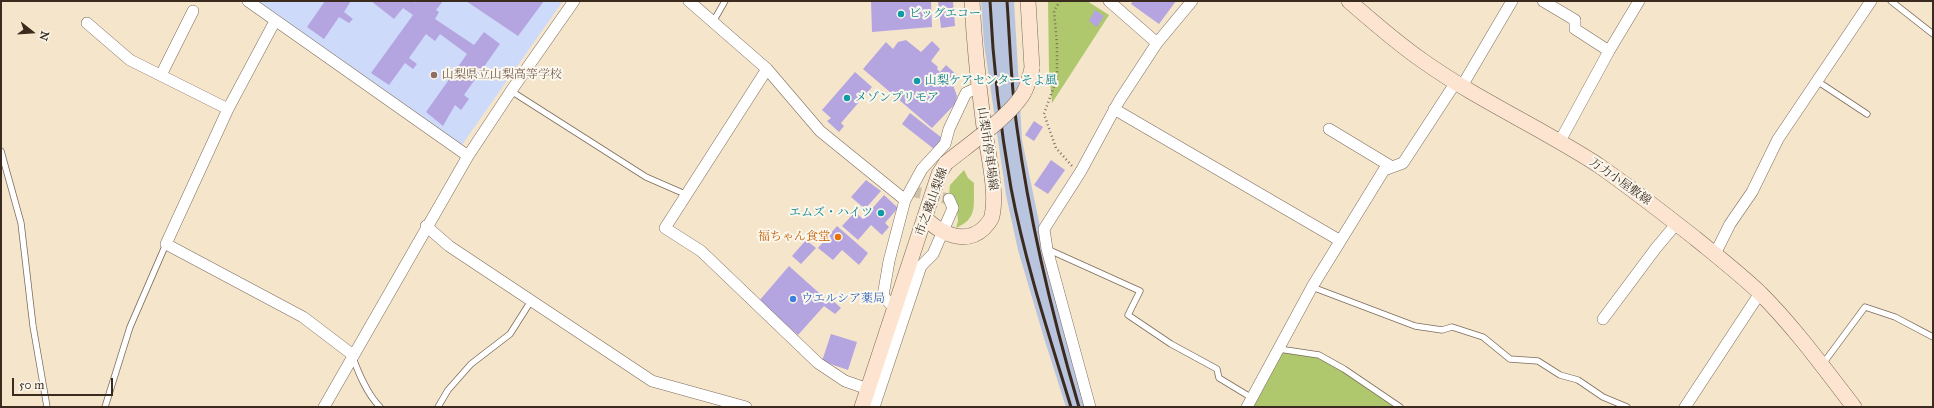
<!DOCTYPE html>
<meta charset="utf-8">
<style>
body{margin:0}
#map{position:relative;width:1934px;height:408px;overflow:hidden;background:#f4e5cb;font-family:"IM FELL Great Primer",serif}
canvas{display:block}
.frame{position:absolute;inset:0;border:2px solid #3b2a1e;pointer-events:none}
.north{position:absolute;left:12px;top:12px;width:40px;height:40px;-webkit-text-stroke:3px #fbf7ec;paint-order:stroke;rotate:107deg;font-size:11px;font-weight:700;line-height:16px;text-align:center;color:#3b2a1e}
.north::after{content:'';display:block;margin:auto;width:14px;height:18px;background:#3b2a1e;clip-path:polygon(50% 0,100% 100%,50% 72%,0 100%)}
.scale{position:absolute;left:12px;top:378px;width:101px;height:18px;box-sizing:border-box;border:2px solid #3b2a1e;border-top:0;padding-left:5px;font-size:12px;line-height:14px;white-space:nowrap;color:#3b2a1e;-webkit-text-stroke:3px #fbf7ec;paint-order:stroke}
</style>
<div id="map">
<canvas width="1934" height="408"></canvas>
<div class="frame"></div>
<div class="north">N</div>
<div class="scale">50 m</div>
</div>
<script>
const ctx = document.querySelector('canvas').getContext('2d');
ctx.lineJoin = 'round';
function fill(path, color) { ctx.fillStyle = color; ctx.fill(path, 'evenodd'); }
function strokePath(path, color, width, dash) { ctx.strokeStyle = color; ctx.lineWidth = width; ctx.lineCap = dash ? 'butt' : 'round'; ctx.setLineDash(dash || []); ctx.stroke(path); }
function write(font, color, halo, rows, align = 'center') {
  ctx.font = font + ' "IM FELL Great Primer","Noto Serif JP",serif'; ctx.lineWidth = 4; ctx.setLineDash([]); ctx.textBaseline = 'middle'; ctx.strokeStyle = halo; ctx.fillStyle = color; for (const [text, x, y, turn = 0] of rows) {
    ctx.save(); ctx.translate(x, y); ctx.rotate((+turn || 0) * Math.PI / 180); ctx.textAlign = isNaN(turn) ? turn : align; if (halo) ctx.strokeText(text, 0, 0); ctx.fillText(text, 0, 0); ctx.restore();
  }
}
fill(new Path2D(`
 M254,1h309l-104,148z`), '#cedafa');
fill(new Path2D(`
 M981,1h33l8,139 22,106 43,161h-21l-22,-69 -26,-88 -12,-55 -22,-152z`), '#b9c4de');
fill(new Path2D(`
 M1048,1h39l22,14 -57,88 -3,-34z
 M964,170l4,8 6,5c-1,21 5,35 -18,45l2,-7 -2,-22 -7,-5 1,-9z
 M1279,349l40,6 81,52h-151z`), '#afc76d');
fill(new Path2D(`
 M325,1h26l-7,11 9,7 -4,4 -10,-6 -15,22 -17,-12z
 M371,1h42l2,2 1,-2h27l-7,9 3,2 -4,7 39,26 10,-13 16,12 -36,51 5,4 -8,11 -6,-5 -12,21 -17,-14 41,-58 -27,-20 -5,7 -9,-7 -17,24 8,6 -4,5 -8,-6 -16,22 -18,-12 42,-58 -10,-7 -9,11z
 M466,1h78l-26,35z
 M871,1h60l1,26 -60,5z
 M938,1h15l2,25 -14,2z
 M1133,1h43l-17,23 -28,-20z
 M1095,10l9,6 -7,11 -8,-6z
 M906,40l15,12 11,-11 8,8 -9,12 7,6 -1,2 3,3 6,-7 13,12 -6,8 4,11 -2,8 -23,24 -69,-59 23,-27 7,7 5,-7z
 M855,72l17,15 -31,36 3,3 -5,6 -12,-11 4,-3 -9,-8z
 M910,113l32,25 -8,11 -32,-25z
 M1034,121l9,6 -9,14 -9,-6z
 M1051,160l14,10 -17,24 -14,-9z
 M866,180l15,11 -16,18 -14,-12z
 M884,195l14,13 -13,15 4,4 -7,8 -11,-10 -13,15 -16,-14 13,-14 8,7z
 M837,226l31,27 -9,12 -17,-15 -9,10 -15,-12z
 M806,240l10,8 -15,16 -9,-8z
 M789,266l39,35 2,-3 11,10 -6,6 -11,-8 -26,29 -39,-34z
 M831,334l26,8 -9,28 -26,-9z`), '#b4a5e1');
strokePath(new Path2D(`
 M910,191l39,8`), '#cfc0a8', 11, [11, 5.5]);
const lane = new Path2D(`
 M1891,1l42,33
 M713,22l12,-21
 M1817,81l50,33
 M511,91l135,86 39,17
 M1,151l20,72 12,103 14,81
 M1047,249l93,42 -12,24 43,29 46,25 2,9 33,20
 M1312,287l103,39 27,4 10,-3 31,10 27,22 28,2 22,14 18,5 25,17 24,10
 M1279,349l40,6 25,14 56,38
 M353,358c6,16 14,36 27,49
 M1822,365l43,-58 30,10 38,20
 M105,407l25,-80 36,-83
 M438,407l10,-17 23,-26 39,-30 21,-33`);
const street = new Path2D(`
 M248,1l220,155
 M689,1l78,68 53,62 85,69
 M1109,1l48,42
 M1543,1l32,19v9l34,22 -49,90
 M275,21l-47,88 -62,135 137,73 50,38
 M87,23l43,37 98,49
 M1609,51l30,-50
 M767,69l-102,159 36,23 117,112 27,18 23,8
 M161,75l32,-64
 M1462,86l50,-85
 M1114,109l225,131
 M1329,129l63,38
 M426,226l23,20 203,135 94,26
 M1715,254l15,-30 22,-32 26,-53 93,-138
 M895,309l-12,-13 6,-35 16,-61 17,-31 23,-25 4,-15 17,-36 13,-6
 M1603,319l53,-71 21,-25
 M324,407l144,-251 43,-65 63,-90
 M874,407l47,-141 12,-12 20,-46 -4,-9
 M1090,407l-43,-158 -3,-20 37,-58 38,-70 38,-58 35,-42
 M1247,407l65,-120 72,-117 19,-7 53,-81
 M1685,407l75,-114`);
const secondary = new Path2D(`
 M1028,1l4,67
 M1349,1c24,21 48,42 74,60 55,39 118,67 175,104 33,23 65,48 97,73 22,18 45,36 65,55 35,35 64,75 94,114
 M925,218c15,15 40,28 59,10 3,-4 7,-7 8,-12 6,-26 -6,-70 -9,-97 -5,-39 -9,-78 -11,-118
 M862,407l77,-233 7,-11`);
strokePath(lane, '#7c6b5b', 7);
strokePath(street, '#7c6b5b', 12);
strokePath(secondary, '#7c6b5b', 16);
strokePath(new Path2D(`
 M1060,1l-6,10 3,33v34l-13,36 12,34 16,18`), '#7c6b5b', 2.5, [1, 3]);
strokePath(lane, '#fff', 5.5);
strokePath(street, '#fff', 11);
strokePath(secondary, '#fde4d0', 15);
strokePath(new Path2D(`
 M990,1c3,63 10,125 21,187 14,74 38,147 60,219
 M1007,1c3,42 4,85 10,127 13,96 35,187 62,279`), '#3b2a1e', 3);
const secondaryBridge = new Path2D(`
 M946,163c21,-17 64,-47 77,-69 5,-8 7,-17 9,-26`);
strokePath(secondaryBridge, '#7c6b5b', 16, []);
strokePath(secondaryBridge, '#fde4d0', 15);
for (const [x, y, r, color] of [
 [901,14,4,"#0f9aa8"],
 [434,75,4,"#8d6e63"],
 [917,81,4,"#0f9aa8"],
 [847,98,4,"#0f9aa8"],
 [881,213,4,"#0f9aa8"],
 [838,237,4,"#e8710a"],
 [793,299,4,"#3f7fe0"]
]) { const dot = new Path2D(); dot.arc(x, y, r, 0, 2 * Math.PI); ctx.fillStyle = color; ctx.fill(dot); strokePath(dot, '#fbf7ec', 1.5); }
write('12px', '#0d838f', '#fbf7ec', [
 ["ビッグエコー",909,14],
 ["山梨ケアセンターそよ風",925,81],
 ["メゾンプリモア",855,98],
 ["エムズ・ハイツ",873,213,"right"]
], 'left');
write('12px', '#785e54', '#fbf7ec', [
 ["山梨県立山梨高等学校",442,75]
], 'left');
write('12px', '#3b2a1e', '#fbf7ec', [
 ["山梨市停車場線",987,149,82],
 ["万力小屋敷線",1620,182,35],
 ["市之蔵山梨線",932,202,-70]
]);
write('12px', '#c56008', '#fbf7ec', [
 ["福ちゃん食堂",830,237]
], 'right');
write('12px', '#366cbe', '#fbf7ec', [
 ["ウエルシア薬局",801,299]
], 'left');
</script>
